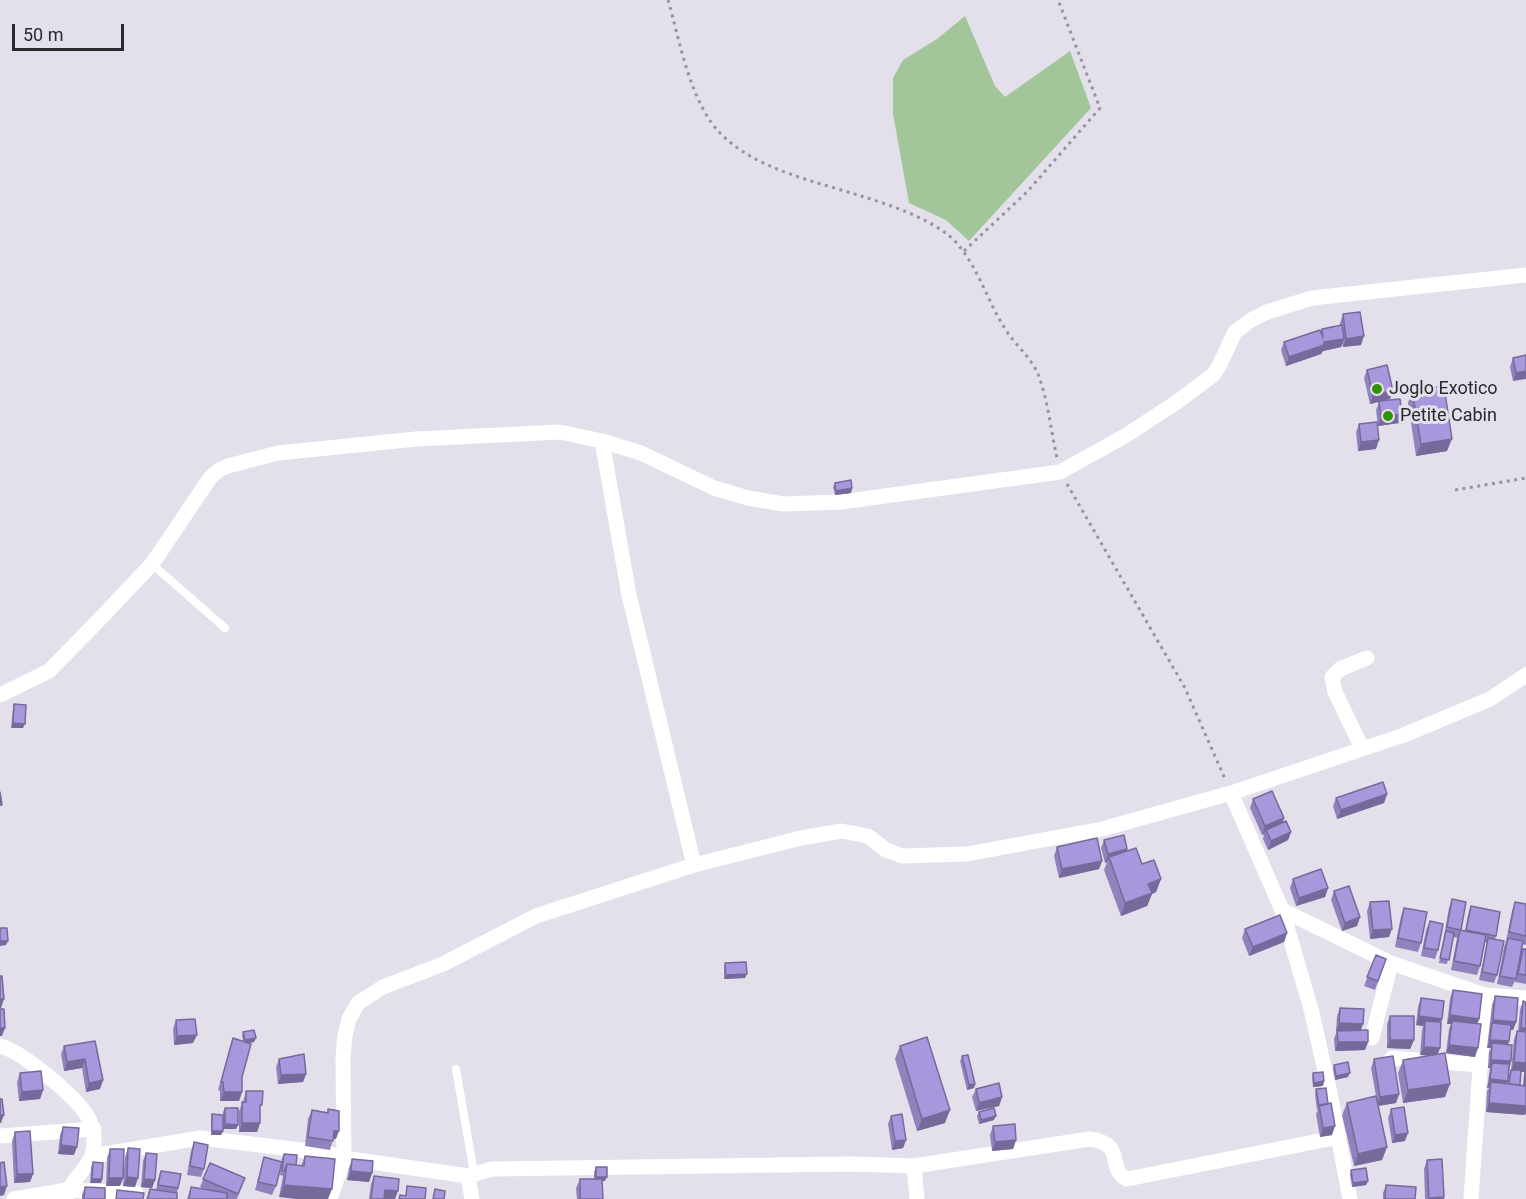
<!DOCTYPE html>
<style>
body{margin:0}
#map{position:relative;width:1526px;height:1199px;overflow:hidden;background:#e3e0ec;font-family:Roboto,sans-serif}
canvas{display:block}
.scale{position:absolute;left:12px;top:24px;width:112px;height:27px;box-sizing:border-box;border:3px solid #2a292d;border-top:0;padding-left:8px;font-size:18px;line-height:21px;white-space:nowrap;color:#2a292d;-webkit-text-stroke:4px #e3e0ec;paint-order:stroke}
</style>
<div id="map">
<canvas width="1526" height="1199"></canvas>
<div class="scale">50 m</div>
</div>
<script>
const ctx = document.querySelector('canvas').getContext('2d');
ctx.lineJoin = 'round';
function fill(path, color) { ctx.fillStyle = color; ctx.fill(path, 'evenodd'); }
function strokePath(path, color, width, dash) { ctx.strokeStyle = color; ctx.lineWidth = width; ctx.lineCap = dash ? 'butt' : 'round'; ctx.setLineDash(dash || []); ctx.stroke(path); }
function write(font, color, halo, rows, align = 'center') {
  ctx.font = font + ' Roboto,sans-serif'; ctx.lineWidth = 6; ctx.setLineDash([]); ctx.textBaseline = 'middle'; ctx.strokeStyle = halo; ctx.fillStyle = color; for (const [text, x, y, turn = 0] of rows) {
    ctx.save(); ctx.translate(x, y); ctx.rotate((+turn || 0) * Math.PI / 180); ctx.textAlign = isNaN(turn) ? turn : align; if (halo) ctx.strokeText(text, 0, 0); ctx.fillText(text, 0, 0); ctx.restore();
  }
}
fill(new Path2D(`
 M965,16l30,70 10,11 65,-46 21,57 -122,133 -23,-21 -37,-17 -16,-89v-36l10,-18 34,-21z`), '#a2c699');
strokePath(new Path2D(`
 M668,0c12,41 22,103 53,134 36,36 93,47 140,62 29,9 62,20 86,38 27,21 39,65 57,93 10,17 26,29 34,47 10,26 13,57 19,84
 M964,251l63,-59 73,-84 -42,-108
 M1067,484l118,204 40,91
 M1455,490l71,-12`), '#96949d', 3, [3, 4.5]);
strokePath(new Path2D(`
 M152,564l73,64
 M456,1069l18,104`), '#fff', 8);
strokePath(new Path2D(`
 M0,695l49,-24 48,-49 55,-58 58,-86 9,-8 9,-4 50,-13 138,-14 144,-7 42,9 39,12 73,35 34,10 35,6 58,-2 219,-30 65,-36 52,-34 36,-27 6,-9 16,-34 16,-12 16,-8 45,-14 214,-23
 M1362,748l-27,-56 -3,-15 8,-8 27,-11
 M1231,793l51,117 109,53 94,32 41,3
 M694,865l107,-27 40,-7 27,5 18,14 16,6 65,-2 135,-25 129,-36 173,-58 86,-36 36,-24
 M1282,910l29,99 19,84 20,106
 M1372,1038l19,-75
 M0,1046c22,5 79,53 89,73 5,10 7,25 3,36 -6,17 -24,26 -25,44
 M1392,1058l89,7
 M0,1136l94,-7
 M92,1156l108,-18 127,15 17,5 124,18 24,-7 359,-5 63,2 176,-27c37,5 16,31 37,40l212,-42
 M914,1166l3,33
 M468,1176l4,23
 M14,1199l53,-9 69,3
 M330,1199l14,-41 -1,-101 2,-22 4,-16 9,-16 25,-16 60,-23 93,-48 158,-51 -65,-270 -27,-154
 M1471,1199l14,-204`), '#fff', 15);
fill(new Path2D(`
 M1343,314l18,31 -18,2v-3l-2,3 -18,4 -2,3 -35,12 -5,-16 3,-8 36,-10 2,-3 18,-4v-2z
 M1526,355l-13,26 -3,-14 3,-9z
 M1367,370l26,21 -3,8 -8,2 20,13 -3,9 -21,3 -2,-16 3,-8 -9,2 -6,-26z
 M1412,391l35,60 -31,5 -8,-53z
 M1359,424l17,25 -18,2 -2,-19z
 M835,483l17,5 -1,5 -16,2 -2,-8z
 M14,704l9,24h-12l2,-20z
 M1387,794l-3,9 -47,16 -4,-13 3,-8z
 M1253,799l31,19 -1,4 8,10 -3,8 -20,10 -5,-11 1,-5 -2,1 -12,-27z
 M1104,840l23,9v2l15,13 19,15 -5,13 -4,2 -5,12 -26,10 -17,-46 3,-8 -2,1 -4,-15z
 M1057,847l45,14 -3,8 -40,9 -5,-22z
 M1293,879l35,9 -3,9 -29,9 -6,-18z
 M1334,891l26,26 -3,9 -15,5 -11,-31z
 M1452,899l9,31 4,1 3,-16 3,-9 25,30 -1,3 2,36 -3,8 -15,-3 8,-37 -2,-1 -5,24 -3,9 -26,-5 6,-32 -4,-1 -6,27 -8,-1 10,-55z
 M1370,902l19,35 -19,2 -3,-28z
 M1515,902l11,2v41l-4,-1 -6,35 -4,8 -15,-3 7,-37 2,-6 6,-30z
 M1404,908l17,35 -3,9 -23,-5 6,-31z
 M1430,921l8,29 -3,9 -14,-3 5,-26z
 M1245,929l42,4 -3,9 -35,14 -7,-18z
 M1523,949h3v35l-11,-2 5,-25z
 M1376,955l10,4 -11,31 -11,-4z
 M725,963l20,15 -21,1v-12z
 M1453,990l26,29 -2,5 -2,33 -29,-4 3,-24 2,-5h-4l3,-25z
 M1495,996l21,26 -3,8h-3l-1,11 -1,4 3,16 -4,23h1l1,-10 2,-4 3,-31 3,-8h1l2,-21 3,-9 3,1 -1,113 -39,-3 1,-21 2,-3h-2l3,-20h-2l1,-16 2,-4h-4l5,-43zM1521,1072h4l-1,4 -1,9h-3z
 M1421,998l21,21 -1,3 -1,26 -3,7 8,42 -42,6 -5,-30 5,-13 27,-4 -10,-1 2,-25 1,-4 -7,-1 2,-18z
 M1340,1008l21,22 7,12 -3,8 -30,1 -1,-12 3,-8h-1l1,-15z
 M1390,1016l24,24 -4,9 -23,-1v-24z
 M176,1020l17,23 -19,2 -1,-16z
 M243,1032l13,6 -2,4 -5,1 -7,34v15l-3,9h-19v-10l-2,-1 12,-43 3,-9 10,3 -1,-5z
 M95,1041l8,39 -3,9 -14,3 -4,-24 -18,3 -3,-17 3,-8z
 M900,1046l45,77 -28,8 -22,-72z
 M962,1056l13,28 -1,4 -7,2 -7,-29z
 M279,1059l27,15 -3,8 -25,2 -2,-17z
 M1374,1059l25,35 -3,9 -18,3 9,41 -5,13 -28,6 -12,-51 5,-12 29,-7 -5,-28z
 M1334,1065l14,12 -13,3 -2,-11z
 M20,1073l23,17 -3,9 -21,2 -2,-19z
 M1313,1073l11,8 -1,5 -10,1 -1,-9z
 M976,1089l26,8 -3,9 -23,5 -4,-14z
 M1316,1089l12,15 4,31 -12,2 -4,-23 2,-4h-1l-2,-16z
 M246,1091l14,21v11l-3,9h-18v-21l4,-9z
 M225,1108l13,17 -2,4h-13v-17z
 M328,1109l8,30h-3l-3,11 -25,-4 3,-27 4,-9 15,2z
 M1391,1109l14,32 -13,2 -4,-25z
 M979,1112l15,8 -15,4 -2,-8z
 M212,1114l11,17 -2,4h-10v-16z
 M891,1116l15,24 -3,8 -11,2 -4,-26z
 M993,1126l23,14 -3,9 -21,2 -2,-16z
 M63,1127l11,28 -16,-1 2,-19z
 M15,1132l18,42 -3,8 -16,1 -2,-42z
 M194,1142l10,27 -3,8 -14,-2 4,-24z
 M128,1148l7,39 -12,-1 2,-29z
 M110,1149l13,29 -3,8h-14l1,-28z
 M146,1153l9,27 -3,8 -11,-1 2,-26z
 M284,1154l12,11 5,1 4,-10 30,3 -56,38 4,-21 -3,-1 2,-17z
 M264,1157l12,29 -4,9 -17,-5z
 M352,1159l20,14 -3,9 -22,-2 2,-12z
 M1427,1160l17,39h-19l-1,-30z
 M93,1162l9,17 -1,4h-11l1,-16z
 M210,1163l35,15 -8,21h-50l4,-12 15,3 -6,-3z
 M596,1167l9,14h-3l1,18h-26l-1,-11 4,-9h14v-7z
 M1351,1170l17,11 -2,4 -14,2 -2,-12z
 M161,1171l17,17 -1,5v6h-31l4,-10 6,1 2,-11z
 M374,1176l21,23h-26l2,-15z
 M1386,1185l29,14h-32v-6z
 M85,1187l20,12h-23v-4z`), '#9182be');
fill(new Path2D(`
 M1364,336l-3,9 -18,2 3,-8z
 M1344,339l-3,8 -18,4 -2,3 -35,12 3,-9 35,-15z
 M1526,371v8l-13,2 3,-8z
 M1393,391l-3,8 -20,5 3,-9z
 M1402,414l-3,9 -21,3 3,-9z
 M1452,439l-5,12 -31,5 5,-12z
 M1379,440l-3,9 -18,2 3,-9z
 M852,488l-1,5 -16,2 1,-4z
 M13,723l12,1 -2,4h-12z
 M1387,794l-3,9 -47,16 4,-9z
 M1284,818l-3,8 -15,4 -2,4 -2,1 3,-9z
 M1291,832l-3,8 -20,10 3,-9z
 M1127,849l-3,9 -15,-1 -2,5 -2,1 3,-9z
 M1102,861l-3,8 -40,9 3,-9z
 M1161,879l-5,13 -4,2 -5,12 -26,10 4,-13 23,-19z
 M1328,888l-3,9 -29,9 3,-8z
 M1360,917l-3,9 -15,5 3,-8z
 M1392,929l-3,8 -19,2 3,-9z
 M1287,933l-3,9 -35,14 4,-9z
 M0,941h8l-2,4 -6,1z
 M747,974l-2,4 -21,1 2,-4z
 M0,999h4l-3,9h-1z
 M1450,1015l29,4 -3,8 -24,-6 -1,3h-4z
 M1419,1016l23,3 -3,8 -14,-6 -2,5 -7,-1z
 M1493,1020l23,2 -3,8 -22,-2z
 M1339,1023l24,1 -3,9 -24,-2z
 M0,1028h5l-3,8h-2z
 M1521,1028h5v9h-8z
 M197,1035l-4,8 -19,2 3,-9z
 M256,1038l-2,4 -11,2 2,-4z
 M1390,1040h24l-4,9 -23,-1z
 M1490,1040l19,1 -3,9 -14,-7 -1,5h-4z
 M1338,1042h30l-3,8 -30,1z
 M1449,1045l29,3 -3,9 -29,-4z
 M1424,1047l16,1 -3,8 -17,-1z
 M85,1059l-3,9 -18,3 3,-9z
 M1491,1060l20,1 -3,9 -16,-7 -2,5h-2z
 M1514,1062l12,1v9l-15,-1z
 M1350,1073l-2,4 -13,3 1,-4z
 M306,1074l-3,8 -25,2 3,-9z
 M1490,1079l18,2 -3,8 -14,-7 -2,6h-2z
 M103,1080l-3,9 -14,3 3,-9z
 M1324,1081l-1,5 -10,1 1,-4z
 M975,1084l-1,4 -7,2 2,-5z
 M1450,1084l-5,13 -42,6 5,-13z
 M43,1090l-3,9 -21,2 3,-9z
 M224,1092h18l-3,9h-19z
 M1399,1094l-3,9 -19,3 3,-9z
 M1002,1097l-3,9 -23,5 3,-8z
 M1489,1103l37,3v7l-1,2 -39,-3z
 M950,1110l-5,13 -28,8 5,-12z
 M0,1115h4l-3,8h-1z
 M996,1116l-2,4 -15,4 2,-4z
 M242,1123h18l-3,9h-18z
 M225,1124l13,1 -2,4h-13z
 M1335,1126l-3,9 -12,2 3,-9z
 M212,1131h11l-2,4h-10z
 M334,1131h5l-3,8h-5z
 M1408,1133l-3,8 -13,2 3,-8z
 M906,1140l-3,8 -11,2 3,-9z
 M1016,1140l-3,9 -21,2 3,-9z
 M61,1145l16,2 -3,8 -16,-1z
 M1387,1147l-5,13 -28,6 4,-12z
 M351,1171l21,2 -3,9 -22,-2z
 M17,1174h16l-3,8 -16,1z
 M127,1177l11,1 -3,9 -12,-1z
 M596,1177h11l-2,4 -11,1z
 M109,1178h14l-3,8h-14z
 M92,1179h10l-1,4h-11z
 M144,1179l11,1 -3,8 -11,-1z
 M1368,1181l-2,4 -14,2 1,-4z
 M284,1185l48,4 -4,10h-32l-17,-2z
 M7,1186l-3,9 -4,1v-9z
 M385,1190l13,1 -3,8h-13z
 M1444,1197v2h-16l1,-1z`), '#766a9b');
const building = new Path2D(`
 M1360,312l4,24 -18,3 -3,-25z
 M1342,325l2,14 -20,3v3l-35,12 -5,-15 36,-12 3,8 -1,-9z
 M1526,355v16l-10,2 -3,-15z
 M1387,365l6,26 -20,4 -6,-25z
 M1444,386l8,53 -31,5 -9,-53z
 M1400,399l2,15 -21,3 -2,-16z
 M1377,422l2,18 -18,2 -2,-18z
 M851,480l1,8 -16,3 -1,-8z
 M14,704l12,1 -1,19 -12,-1z
 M1383,782l4,12 -46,16 -5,-12z
 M1272,791l12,27 -19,8 -12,-27z
 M0,792l2,13h-2z
 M1286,821l5,11 -20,9 -5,-11z
 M1124,835l3,14 -19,5 -4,-14z
 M1097,838l5,23 -40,8 -5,-22z
 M1136,848l6,16 12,-4 7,19 -13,5 4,9 -27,10 -16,-46z
 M1321,869l7,19 -29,10 -6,-19z
 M1349,886l11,31 -15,6 -11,-32z
 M1452,899l14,3 -5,28 -14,-3z
 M1389,901l3,28 -19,1 -3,-28z
 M1515,902l11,2v32l-17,-4z
 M1471,906l29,6 -4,24 -30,-6z
 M1404,908l23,4 -6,31 -23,-5z
 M1280,915l7,18 -34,14 -8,-18z
 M1430,921l13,3 -5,26 -14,-2z
 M0,928h7l1,13h-8z
 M1460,930l26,5 -6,31 -26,-5z
 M1446,931l8,2 -5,27 -9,-2z
 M1488,938l16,3 -7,34 -15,-3z
 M1508,938l15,3 -7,38 -16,-3z
 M1523,949h3v26l-8,-1z
 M1376,955l10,4 -8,22 -11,-4z
 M746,962l1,12 -21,1 -1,-12z
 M0,976h2l2,23h-4z
 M1453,990l29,4 -3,25 -29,-4z
 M1495,996l23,2 -2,24 -23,-2z
 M1421,998l23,3 -2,18 -23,-3z
 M1523,1001l3,1v26h-5z
 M1340,1008l24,1 -1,15 -24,-1z
 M0,1009h4l1,19h-5z
 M1390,1016h24v24h-24z
 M195,1019l2,16 -20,1 -1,-16z
 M1425,1021l16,1 -1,26 -16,-1z
 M1452,1021l29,3 -3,24 -29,-3z
 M1492,1023l19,2 -2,16 -19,-1z
 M254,1030l2,8 -11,2 -2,-8z
 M1368,1030v12h-30l-1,-11z
 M1517,1031l9,1v31l-12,-1z
 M927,1037l23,73 -28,9 -22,-73z
 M233,1038l18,6 -9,33v15h-18l-1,-10h-2z
 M95,1041l8,39 -14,3 -4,-24 -18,3 -3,-16z
 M1492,1043l20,2 -1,16 -20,-1z
 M1445,1053l5,31 -42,6 -5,-30z
 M304,1054l2,20 -25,1 -2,-16z
 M968,1055l7,29 -6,1 -7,-29z
 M1393,1056l6,38 -19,3 -6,-38z
 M1348,1062l2,11 -14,3 -2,-11z
 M1492,1063l17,1 -1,17 -18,-2z
 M1511,1070h10l-1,15 -11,-1z
 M41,1071l2,19 -21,2 -2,-19z
 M1323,1072l1,9 -10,2 -1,-10z
 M1525,1072h1v14h-2z
 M1491,1082l35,4v20l-37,-3z
 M999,1083l3,14 -23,6 -3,-14z
 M1326,1088l2,16 -9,2 -3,-17z
 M246,1091h17l-1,14h-2v18h-18v-21h4z
 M1376,1096l11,51 -29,7 -11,-51z
 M0,1099h2l2,16h-4z
 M1331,1103l4,23 -12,2 -4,-23z
 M1404,1107l4,26 -13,2 -4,-26z
 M225,1108h13v17l-13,-1z
 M994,1108l2,8 -15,4 -2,-8z
 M328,1109l11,2v20h-5l-1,10 -25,-4 4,-27 16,3z
 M212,1114l11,1v16h-11z
 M902,1114l4,26 -11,1 -4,-25z
 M1015,1124l1,16 -21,2 -2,-16z
 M63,1127l16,1 -2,19 -16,-2z
 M30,1131l3,43h-16l-2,-42z
 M194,1142l14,3 -4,24 -14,-3z
 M128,1148l12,1 -2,29 -11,-1z
 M110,1149h14l-1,29h-14z
 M146,1153l11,1 -2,26 -11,-1z
 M284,1154l13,1 -1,10 -9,-1 -3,7h-2z
 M305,1156l30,3 -3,30 -48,-4 3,-21 17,2z
 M264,1157l18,5 -6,24 -18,-4z
 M352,1159l21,2 -1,12 -21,-2z
 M1442,1159l2,38 -15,1 -2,-38z
 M4,1162l3,24 -7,1v-24z
 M93,1162l10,1 -1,16h-10z
 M210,1163l35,15 -7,16 -35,-15z
 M596,1167h11v10h-11z
 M1366,1168l2,13 -15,2 -2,-13z
 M161,1171l20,3 -3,14 -20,-3z
 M374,1176l25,3 -1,12 -13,-1 -1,9h-13z
 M580,1179h22l1,20h-23z
 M1386,1185l30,2 -1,12h-30z
 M407,1186l19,2 -1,11h-26l1,-4 6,1z
 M85,1187l20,1v11h-21z
 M191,1187l36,6v6h-38z
 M150,1189l27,4v6h-29z
 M435,1189l10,2 -1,8h-11z
 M117,1190l27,3 -1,6h-27z`);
fill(building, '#a997dd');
strokePath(building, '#766a9b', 1.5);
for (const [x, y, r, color] of [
 [1377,389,6,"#31910a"],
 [1388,416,6,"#31910a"]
]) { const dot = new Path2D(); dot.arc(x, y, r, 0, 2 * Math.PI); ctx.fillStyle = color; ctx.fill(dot); strokePath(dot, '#e3e0ec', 2); }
write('18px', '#2a292d', '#e3e0ec', [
 ["Joglo Exotico",1389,389],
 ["Petite Cabin",1400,416]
], 'left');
</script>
